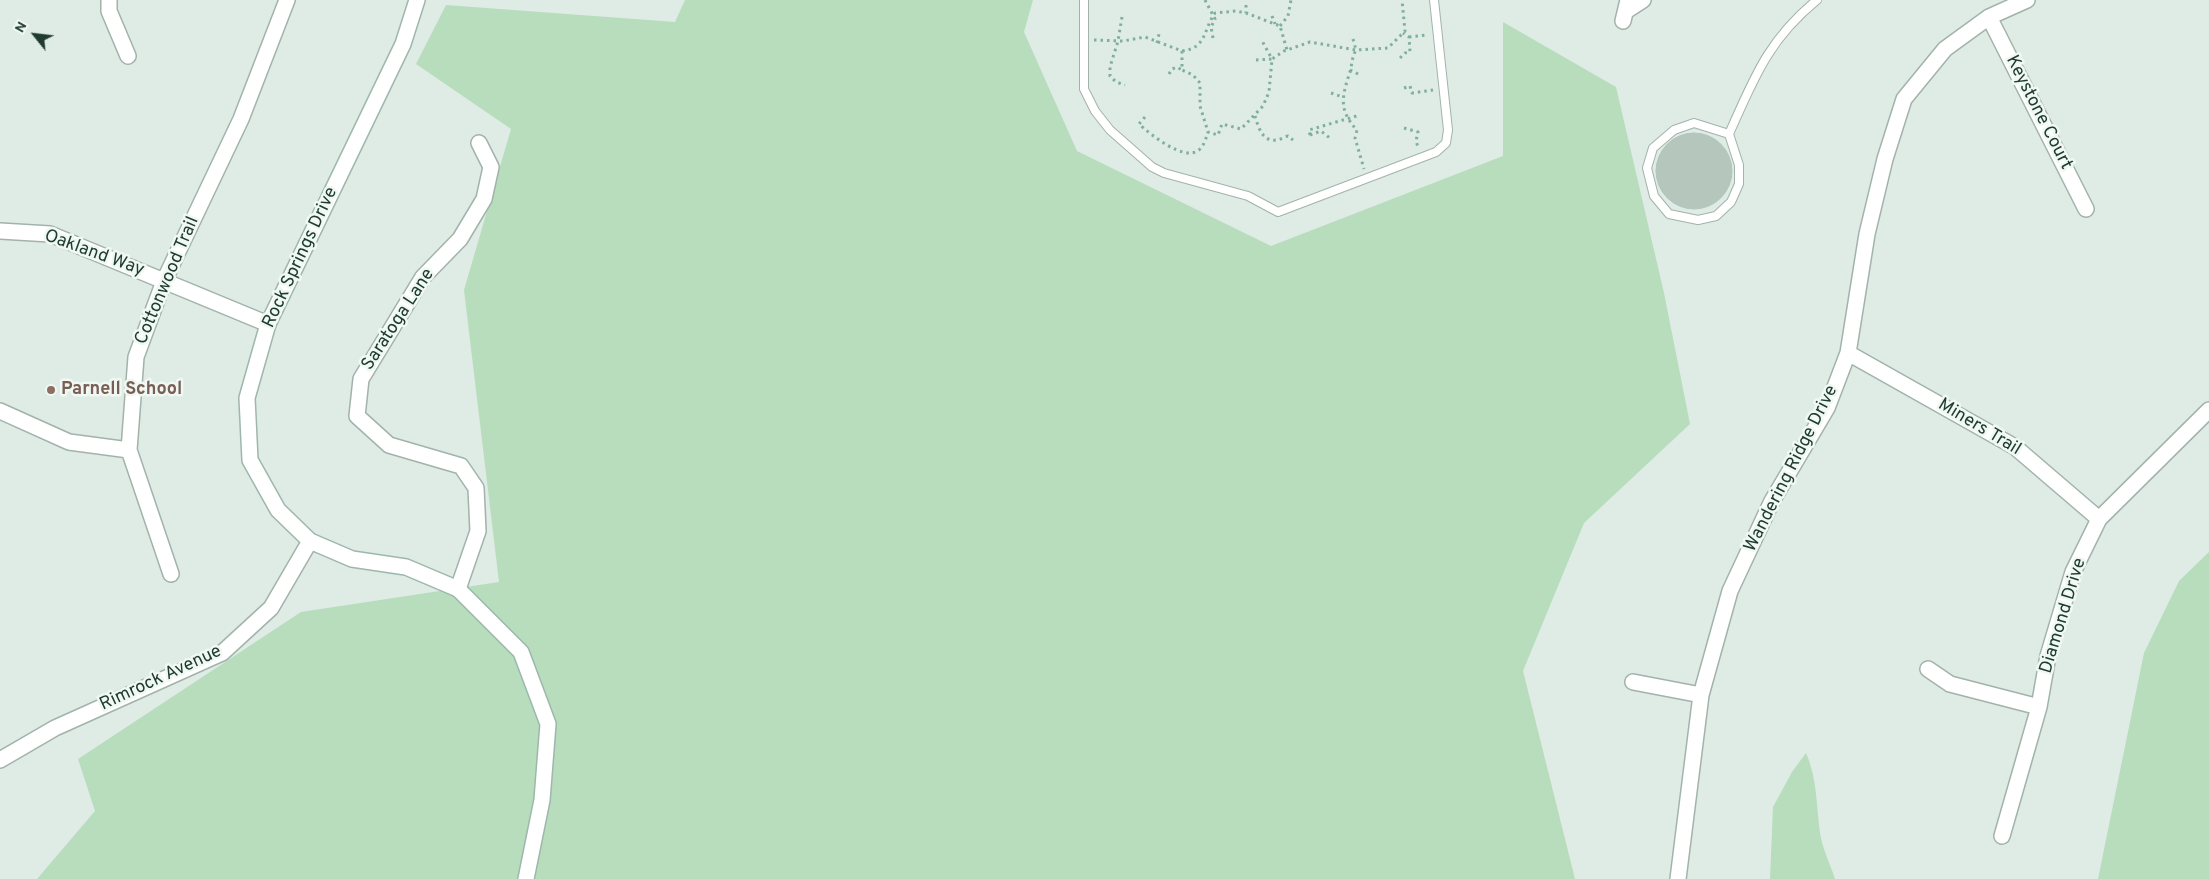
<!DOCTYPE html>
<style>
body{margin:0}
#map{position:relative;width:2209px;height:879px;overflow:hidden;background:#dfebe5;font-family:Overpass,sans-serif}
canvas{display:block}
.north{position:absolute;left:10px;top:10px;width:50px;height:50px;-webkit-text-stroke:4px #f0f8f3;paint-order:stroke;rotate:299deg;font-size:14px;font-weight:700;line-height:20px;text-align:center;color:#203c31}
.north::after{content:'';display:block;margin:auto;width:18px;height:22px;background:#203c31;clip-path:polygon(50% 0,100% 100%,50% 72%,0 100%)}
</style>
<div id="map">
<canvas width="2209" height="879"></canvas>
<div class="north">N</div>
</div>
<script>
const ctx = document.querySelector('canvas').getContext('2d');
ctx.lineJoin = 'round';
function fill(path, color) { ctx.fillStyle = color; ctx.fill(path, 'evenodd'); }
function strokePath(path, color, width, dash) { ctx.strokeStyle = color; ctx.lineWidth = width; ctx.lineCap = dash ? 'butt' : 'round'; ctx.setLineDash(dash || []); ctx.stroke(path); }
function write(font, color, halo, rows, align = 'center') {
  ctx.font = font + ' Overpass,sans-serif'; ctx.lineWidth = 5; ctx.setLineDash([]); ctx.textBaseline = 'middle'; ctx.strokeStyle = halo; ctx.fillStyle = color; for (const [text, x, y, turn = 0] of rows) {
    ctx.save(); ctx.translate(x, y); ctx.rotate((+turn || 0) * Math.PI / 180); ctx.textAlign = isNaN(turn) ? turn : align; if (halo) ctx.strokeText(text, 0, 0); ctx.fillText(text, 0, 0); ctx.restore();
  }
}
fill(new Path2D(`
 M685,0h348l-9,32 53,119 194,95 232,-90v-134l113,65 48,206 26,131 -106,99 -61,148 52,208h-1538l58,-68 -17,-52 223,-147 198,-30 -35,-292 47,-161 -95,-65 30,-59 229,17z
 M2209,552v327h-111l46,-226 35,-72z
 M1806,753c12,27 10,56 15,85 3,14 10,28 14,41h-65l3,-72 19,-35z`), '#b7ddbd');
const building = new Path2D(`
 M1656 171a38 38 0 1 1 76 0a38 38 0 1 1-76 0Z`);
fill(building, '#b5c6bd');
strokePath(building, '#b2c5bb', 1);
const lane = new Path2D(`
 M1084,0v89l11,22 15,19 42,37 12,6 84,23 30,16 158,-60 10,-9 2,-13 -14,-130
 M1729,134l-35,-11 -20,7 -21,18 -6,20 7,28 15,18 29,6 18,-4 15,-14 8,-18v-19l-10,-31c25,-56 39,-94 88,-134`);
const street = new Path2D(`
 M109,0v11l19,45
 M1626,11l17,-11
 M1989,17l97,192
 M1623,21l5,-21
 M0,231l50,3 218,90
 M1848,353l167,94 84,72
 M0,411l69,31 60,8
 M171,574l-42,-124 7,-93 28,-76 77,-162 46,-119
 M458,589l20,-58 -2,-43 -15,-22 -72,-21 -32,-29 4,-37 62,-102 37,-38 24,-40 7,-32 -12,-24
 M1928,669l22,15 89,23
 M1633,682l68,13
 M0,760l55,-32 167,-75 49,-45 39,-67
 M2002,836l37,-129 9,-51 25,-84 26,-53 110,-109
 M1678,879l23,-184 29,-104 42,-90 55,-93 21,-55 19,-119 18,-75 19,-60 41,-50 44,-32 38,-17`);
const secondary = new Path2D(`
 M417,0l-14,44 -135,280 -21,74 3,62 28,50 32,31 42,18 54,8 52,22 63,63 27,72 -6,76 -16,79`);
strokePath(lane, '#a2b3ab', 10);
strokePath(street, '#a2b3ab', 18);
strokePath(secondary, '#9eb7ac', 18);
strokePath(new Path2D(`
 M1205,0l10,19 -4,8 2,11
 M1246,5v8
 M1272,16l3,8
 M1122,17l-4,24 -8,26v9l6,6 9,3
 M1280,26l8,-10 3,-16
 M1409,37l17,-2
 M1353,39l3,11c-4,7 -4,14 -6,22 -8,24 -12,38 7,58l-2,8 9,31
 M1094,40l29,1 22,-4 37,14v19l11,5 7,8v23l8,26 10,3 4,-11 19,5 22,-23 6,-14 3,-33 12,-8 26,-9 46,8 32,-2 17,-17 -3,-31
 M1157,43l2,-9
 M1182,51c25,-3 21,-21 33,-38l21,-2 10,2 34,13 7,24
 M1400,58l5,-5 5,-1 -1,-15 -6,-4
 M1256,60l16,-1 -11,-20
 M1350,70l10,5
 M1169,74l3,-5 5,-2 5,3
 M1404,88l6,-2 2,7 21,-3
 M1331,93l12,4
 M1255,116c3,10 7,26 21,24 4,0 8,-3 12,-4l5,4
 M1145,117l-6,7c11,10 45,38 60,26 5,-4 7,-12 9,-18
 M1404,128l14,4 -2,9 2,6
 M1310,135l-1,-5 51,-15
 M1310,135l11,-4 10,8`), '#7fb09b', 3, [2.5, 4]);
strokePath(lane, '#fff', 8);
strokePath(street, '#fff', 15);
strokePath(secondary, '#fff', 15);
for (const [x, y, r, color] of [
 [51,390,5,"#8d6e63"]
]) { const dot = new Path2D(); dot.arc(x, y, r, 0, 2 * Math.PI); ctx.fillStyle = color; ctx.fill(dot); strokePath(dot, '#f0f8f3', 2); }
write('18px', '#203c31', '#f0f8f3', [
 ["Keystone Court",2038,113,63],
 ["Oakland Way",94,254,20],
 ["Rock Springs Drive",301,258,-65],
 ["Cottonwood Trail",168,281,-67],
 ["Saratoga Lane",399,320,-57],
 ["Miners Trail",1979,428,31],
 ["Wandering Ridge Drive",1792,469,-63],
 ["Diamond Drive",2064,616,-73],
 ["Rimrock Avenue",161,679,-25]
]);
write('bold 18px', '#785e54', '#f0f8f3', [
 ["Parnell School",61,390]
], 'left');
</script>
